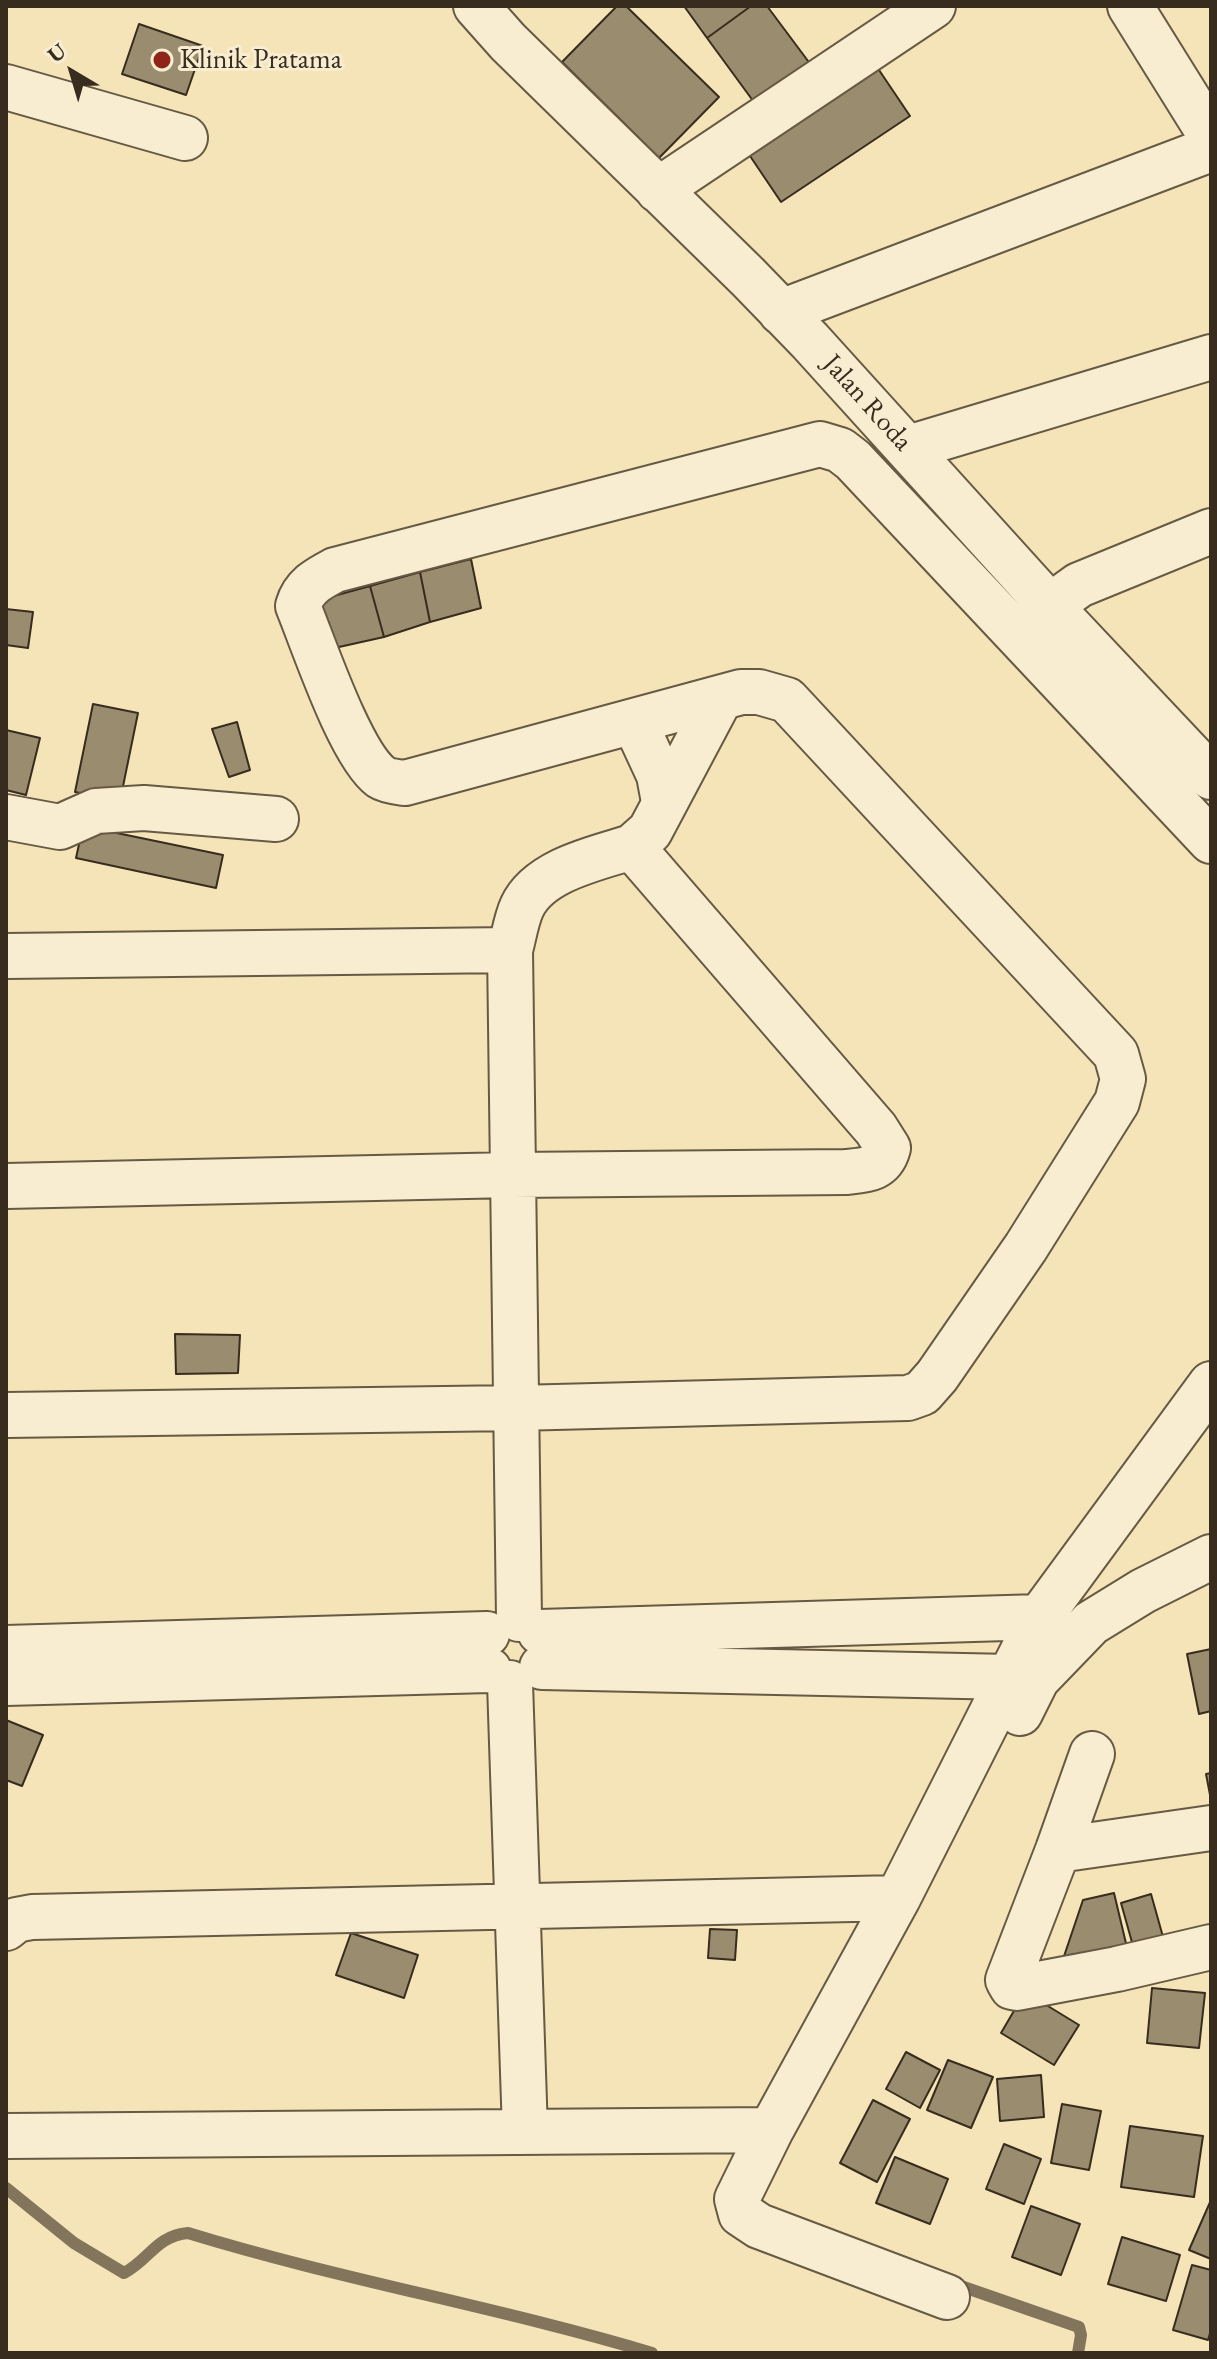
<!DOCTYPE html>
<style>
body{margin:0}
#map{position:relative;width:1217px;height:2359px;overflow:hidden;background:#f5e4b8;font-family:"EB Garamond",serif}
canvas{display:block}
.frame{position:absolute;inset:0;border:8px solid #372c1e;pointer-events:none}
.north{position:absolute;left:32px;top:32px;width:80px;height:80px;-webkit-text-stroke:6px #f8edd1;paint-order:stroke;rotate:322deg;font-size:22px;font-weight:700;line-height:32px;text-align:center;color:#372c1e}
.north::after{content:'';display:block;margin:auto;width:28px;height:36px;background:#372c1e;clip-path:polygon(50% 0,100% 100%,50% 72%,0 100%)}
</style>
<div id="map">
<canvas width="1217" height="2359"></canvas>
<div class="frame"></div>
<div class="north">U</div>
</div>
<script>
const ctx = document.querySelector('canvas').getContext('2d');
ctx.lineJoin = 'round';
function strokePath(path, color, width, dash) { ctx.strokeStyle = color; ctx.lineWidth = width; ctx.lineCap = dash ? 'butt' : 'round'; ctx.setLineDash(dash || []); ctx.stroke(path); }
function fill(path, color) { ctx.fillStyle = color; ctx.fill(path, 'evenodd'); }
function write(font, color, halo, rows, align = 'center') {
  ctx.font = font + ' "EB Garamond",serif'; ctx.lineWidth = 6; ctx.setLineDash([]); ctx.textBaseline = 'middle'; ctx.strokeStyle = halo; ctx.fillStyle = color; for (const [text, x, y, turn = 0] of rows) {
    ctx.save(); ctx.translate(x, y); ctx.rotate((+turn || 0) * Math.PI / 180); ctx.textAlign = isNaN(turn) ? turn : align; if (halo) ctx.strokeText(text, 0, 0); ctx.fillText(text, 0, 0); ctx.restore();
  }
}
strokePath(new Path2D(`
 M6,2188l68,55 50,30c26,-14 32,-37 64,-40 153,47 311,74 464,120
 M952,2283l127,44 2,8 -3,18`), '#82755b', 12);
const building = new Path2D(`
 M617,6h9l93,91 -60,61 -97,-96z
 M684,6h67l-44,32z
 M751,6h16l47,63 -55,40 -52,-71z
 M139,24l64,22 -17,49 -64,-21z
 M877,67l33,49 -129,86 -33,-49z
 M471,559l10,49 -51,14 -10,-50z
 M420,572l10,50 -46,15 -14,-51z
 M370,586l14,51 -54,12 -11,-49z
 M6,609l27,3 -5,36 -22,-3z
 M93,704l45,9 -18,88 -45,-9z
 M237,722l13,48 -21,7 -17,-48z
 M6,730l34,8 -14,57 -20,-5z
 M83,826l140,29 -7,33 -140,-30z
 M175,1334l65,1 -2,38 -62,1z
 M1211,1649v62l-12,3 -12,-60z
 M6,1720l37,15 -21,51 -16,-6z
 M1211,1773v27l-5,-26z
 M1114,1893l15,63 -71,18 25,-74z
 M1151,1894l14,50 -30,9 -14,-50z
 M710,1929l27,1 -2,30 -27,-2z
 M351,1933l67,22 -14,43 -68,-23z
 M1152,1988l53,5 -6,55 -52,-5z
 M1025,1992l54,33 -25,40 -53,-32z
 M906,2052l34,18 -20,38 -34,-19z
 M948,2060l45,17 -22,51 -44,-18z
 M1041,2075l3,42 -44,4 -3,-42z
 M873,2100l37,19 -33,63 -37,-19z
 M1062,2104l39,7 -12,59 -38,-7z
 M1130,2126l73,10 -9,61 -73,-10z
 M1004,2144l37,15 -17,45 -38,-15z
 M895,2157l53,22 -18,45 -54,-21z
 M1211,2200v59l-22,-9z
 M1031,2206l49,18 -19,51 -49,-18z
 M1122,2237l58,18 -14,46 -58,-17z
 M1192,2265l19,5v60l-3,10 -35,-10z`);
fill(building, '#9a8c6e');
strokePath(building, '#372c1e', 2);
const minor = new Path2D(`
 M476,6l32,36 240,235 62,64 240,265 161,171
 M1130,6l81,130
 M6,87l179,51
 M658,190l275,-184
 M781,312l430,-163
 M908,448l303,-91
 M1050,606l29,-21 132,-54
 M634,721l25,54 5,27
 M6,817l54,10 36,-16 48,-3 132,11
 M510,950l9,669
 M6,956l504,-6c4,-14 6,-30 12,-43 17,-37 75,-49 110,-60
 M6,1186l507,-11 333,-3c20,-2 36,-2 42,-24l-12,-19 -244,-282 18,-16 70,-132
 M6,1415l510,-7 392,-10 14,-5 15,-17 89,-129 91,-145 6,-23 -7,-25 -329,-354 -28,-8h-18l-336,91c-7,-1 -18,-2 -24,-6 -31,-23 -67,-132 -83,-171 6,-20 20,-27 37,-36l485,-126 20,6 13,10 358,381
 M540,1632l500,-15
 M6,1648l481,-14
 M542,1667l468,10
 M6,1683l483,-13
 M510,1683l15,449
 M1020,1713l17,-34 54,-56 52,-32 68,-34
 M1092,1754l-34,96 -50,130 4,7 5,1 100,-19 94,-22
 M1058,1850l153,-22
 M6,1928l10,-8 16,-3 866,-19
 M6,2136l765,-6
 M947,2297l-188,-71 -18,-12 -4,-15 34,-69 127,-232 142,-281 171,-233`);
strokePath(minor, '#665a44', 48);
strokePath(minor, '#f8edd1', 44);
for (const [x, y, r, color] of [
 [162,60,10,"#8f2418"]
]) { const dot = new Path2D(); dot.arc(x, y, r, 0, 2 * Math.PI); ctx.fillStyle = color; ctx.fill(dot); strokePath(dot, '#f8edd1', 3); }
write('28px', '#372c1e', '#f8edd1', [
 ["Klinik Pratama",180,60]
], 'left');
write('28px', '#372c1e', '#f8edd1', [
 ["Jalan Roda",867,403,48]
]);
</script>
